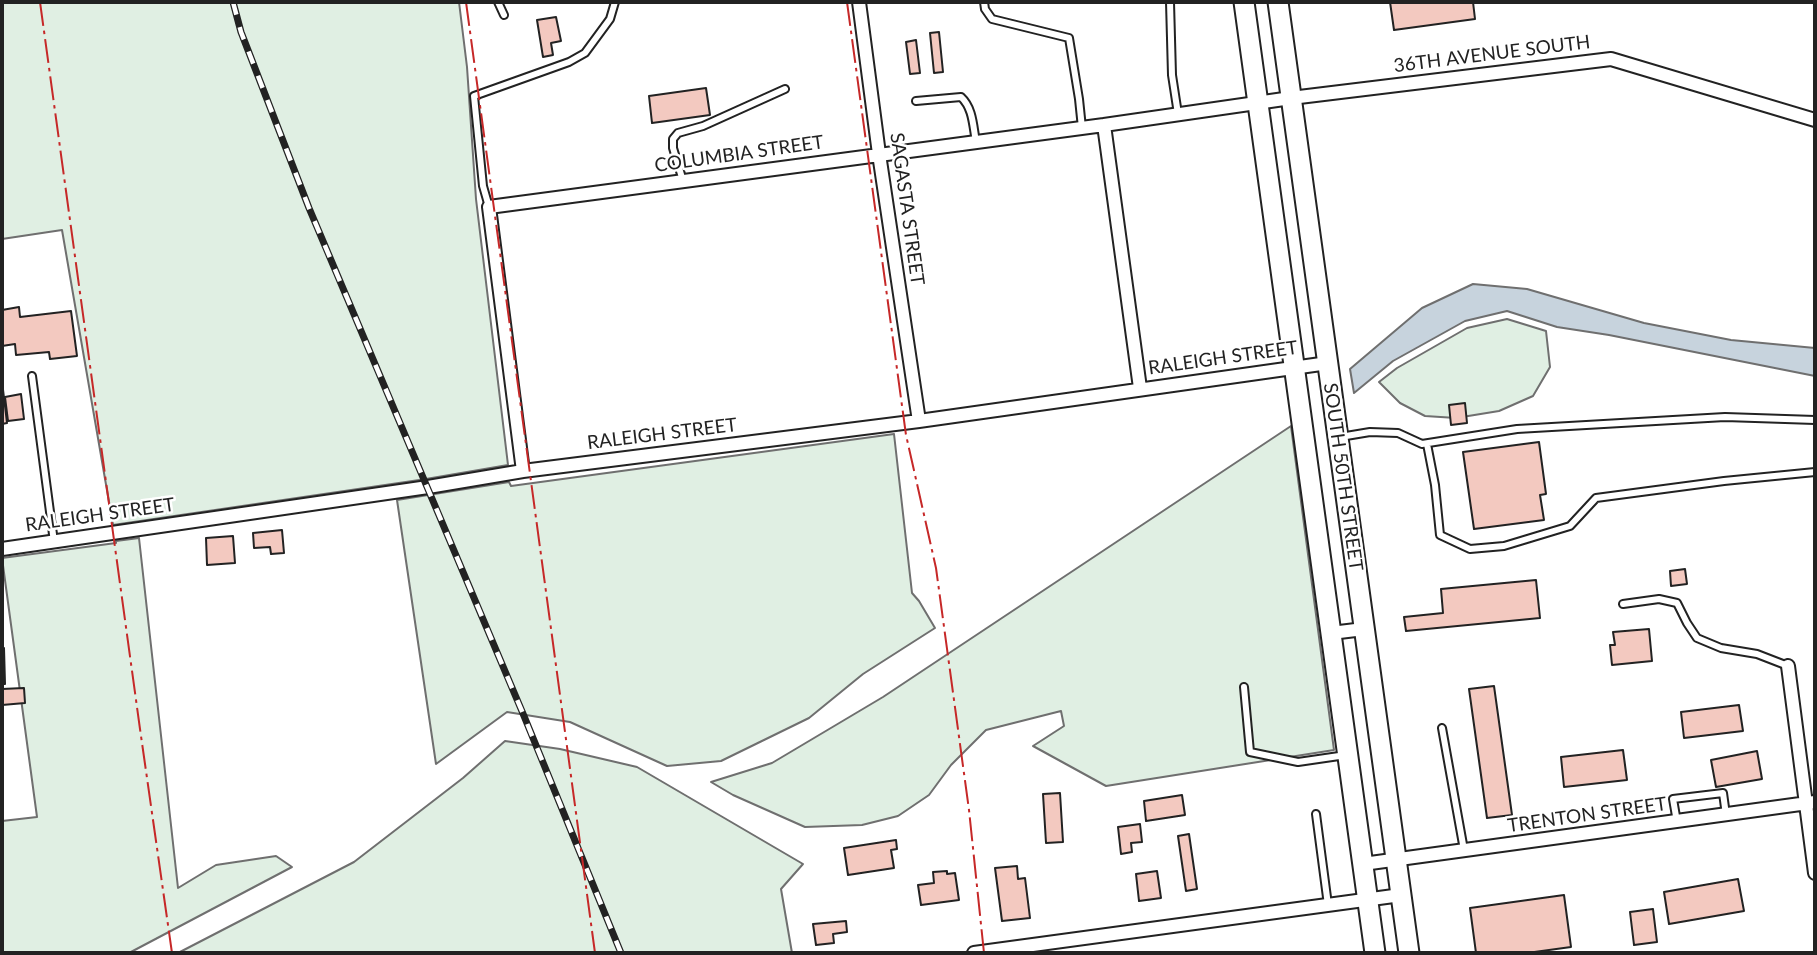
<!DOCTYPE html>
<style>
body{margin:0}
#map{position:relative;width:1817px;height:955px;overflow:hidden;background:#fff;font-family:Lato,sans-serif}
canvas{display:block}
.frame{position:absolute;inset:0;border:4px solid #222;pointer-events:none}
</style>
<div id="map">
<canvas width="1817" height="955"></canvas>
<div class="frame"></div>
</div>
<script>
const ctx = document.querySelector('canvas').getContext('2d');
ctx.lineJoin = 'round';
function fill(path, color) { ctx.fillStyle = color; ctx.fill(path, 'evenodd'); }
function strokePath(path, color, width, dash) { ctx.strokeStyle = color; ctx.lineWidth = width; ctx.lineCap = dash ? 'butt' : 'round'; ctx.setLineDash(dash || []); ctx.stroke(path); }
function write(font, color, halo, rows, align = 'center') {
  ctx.font = font + ' Lato,sans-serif'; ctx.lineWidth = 5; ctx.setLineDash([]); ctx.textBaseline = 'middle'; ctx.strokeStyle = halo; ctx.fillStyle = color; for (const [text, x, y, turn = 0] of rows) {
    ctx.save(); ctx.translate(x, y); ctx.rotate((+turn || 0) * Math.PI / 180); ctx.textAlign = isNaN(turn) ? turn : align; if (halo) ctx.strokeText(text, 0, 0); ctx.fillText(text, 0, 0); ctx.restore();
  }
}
const green = new Path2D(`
 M2,2h457l8,65 9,132 32,266 -82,14 -313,46 -51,-295 -60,9z
 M1507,319l39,12 4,36 -17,29 -34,15 -43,7 -31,-2 -25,-13 -21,-21 18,-14 70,-40z
 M1291,426l43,324 -228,36 -73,-40 31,-20 -3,-15 -75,19 -35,35 -22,30 -31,21 -36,9 -57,2 -72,-32 -22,-13 61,-19 111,-66z
 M894,434l18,159 7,8 16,27 -72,46 -54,44 -88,43 -54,5 -97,-44 -63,-10 -71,52 -39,-264 112,-18 2,4z
 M139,538l39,350 38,-23 60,-9 16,11 -163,86h-127v-132l35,-4 -35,-259 114,-15v-2z
 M505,741l55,8 77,18 166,97 -22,25 11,64h-614l176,-91 109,-84z`);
fill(green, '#e0efe3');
strokePath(green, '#6f6f6f', 2);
const water = new Path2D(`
 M1473,284l54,5 117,34 87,17 84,8v28l-206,-41 -52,-8 -50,-16 -42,10 -72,40 -39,32 -4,-24 72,-61z`);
fill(water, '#c7d3dd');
strokePath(water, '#6f6f6f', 2);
const building = new Path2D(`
 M1390,2h83l2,17 -81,11z
 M556,17l5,24 -10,2 2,12 -10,2 -6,-37z
 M939,32l4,40 -9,1 -4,-40z
 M916,40l4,33 -10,1 -4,-32z
 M706,88l4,27 -58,8 -3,-27z
 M19,307l1,10 51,-6 6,45 -27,3 -1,-7 -33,3 -1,-11 -13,2v-36z
 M2,381l5,42 -5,1z
 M21,394l3,25 -16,2 -3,-24z
 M1465,403l2,20 -16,2 -2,-20z
 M1539,442l7,52 -6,1 4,25 -70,9 -11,-77z
 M282,530l2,23 -13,1 -1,-7 -16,1 -1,-15z
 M233,536l2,27 -28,2 -1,-27z
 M1685,569l2,15 -16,2 -1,-15z
 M1536,580l4,38 -134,13 -2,-14 39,-4 -2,-24z
 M1649,629l3,32 -40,4 -2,-20h5l-2,-13z
 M2,648h2l1,36h-3z
 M1494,686l18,129 -25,3 -18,-129z
 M24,688l1,15 -23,2v-16z
 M1739,705l4,26 -59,7 -3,-26z
 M1623,750l4,30 -63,7 -3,-30z
 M1757,751l5,28 -46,8 -5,-27z
 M1060,793l3,49 -17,1 -3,-49z
 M1182,795l3,20 -39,6 -2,-20z
 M1140,824l2,18 -11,1 1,9 -11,2 -3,-27z
 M1189,834l8,55 -11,2 -8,-55z
 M896,840l1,9 -6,1 3,18 -46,7 -4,-27z
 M1017,866l1,13 7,-1 5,40 -28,3 -7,-53z
 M947,871v3l8,-1 4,27 -38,5 -3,-20 16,-2 -1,-11z
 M1157,871l4,27 -22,3 -3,-27z
 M1738,879l6,32 -75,13 -5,-32z
 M1564,895l7,52 -44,6h-51l-6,-45z
 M1653,909l4,33 -23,3 -4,-33z
 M846,921l1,11 -14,2 1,9 -18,2 -3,-21z`);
fill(building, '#f3c9c0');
strokePath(building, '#222', 2);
const service = new Path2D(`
 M498,2l6,13
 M984,2l1,7 7,10 77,19 10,61 3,29
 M1170,2l2,73 6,39
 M916,101l45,-4c12,11 12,29 15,45
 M683,181l-10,-33v-9l5,-6 25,-7 82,-37
 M489,207l-6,-21 -9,-90 95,-34 16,-9 25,-34 5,-17
 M32,376l22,166
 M1340,437l30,-5 28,1 24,11 95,-15 208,-12 90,3
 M1427,444l8,41 5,50 30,14 34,-3 66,-20 26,-28 128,-17 91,-9
 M1623,604l36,-5 18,4 10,20 10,15 24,10 36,6 31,12
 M1244,687l6,65 48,10 48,-7
 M1442,728l22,122
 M1316,814l12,91
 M1677,822l-4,-23 50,-6 3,22`);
const minor = new Path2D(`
 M859,2l20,152 40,267
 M1104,125l36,263
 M523,471l-34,-264 615,-82 187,-27 320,-39 204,61
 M2,549l426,-62 95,-16 396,-50 409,-58
 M1331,633l33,-4
 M1788,666l27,207
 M1363,864l452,-62
 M974,953l427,-58`);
const primary = new Path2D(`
 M1244,2l131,951
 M1278,2l131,951`);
strokePath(service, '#222', 10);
strokePath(minor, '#222', 16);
strokePath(primary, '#222', 23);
strokePath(service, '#fff', 6);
strokePath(minor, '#fff', 12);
strokePath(primary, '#fff', 19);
const rail = new Path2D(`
 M233,2l8,30 68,176 215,508 97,237`);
strokePath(rail, '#222', 7);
strokePath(rail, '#fff', 4.5, [13]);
strokePath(new Path2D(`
 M40,2l100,727 32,224
 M466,2l129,951
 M847,2l59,433 30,133 33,242 15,143`), '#c62828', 2, [24, 5, 3.5, 5]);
write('19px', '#222', '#fff', [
 ["36TH AVENUE SOUTH",1492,54,-7],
 ["COLUMBIA STREET",739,154,-8],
 ["SAGASTA STREET",907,209,82],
 ["RALEIGH STREET",1223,358,-8],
 ["RALEIGH STREET",662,434,-7],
 ["SOUTH 50TH STREET",1343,477,82],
 ["RALEIGH STREET",100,515,-8],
 ["TRENTON STREET",1587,815,-8]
]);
</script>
